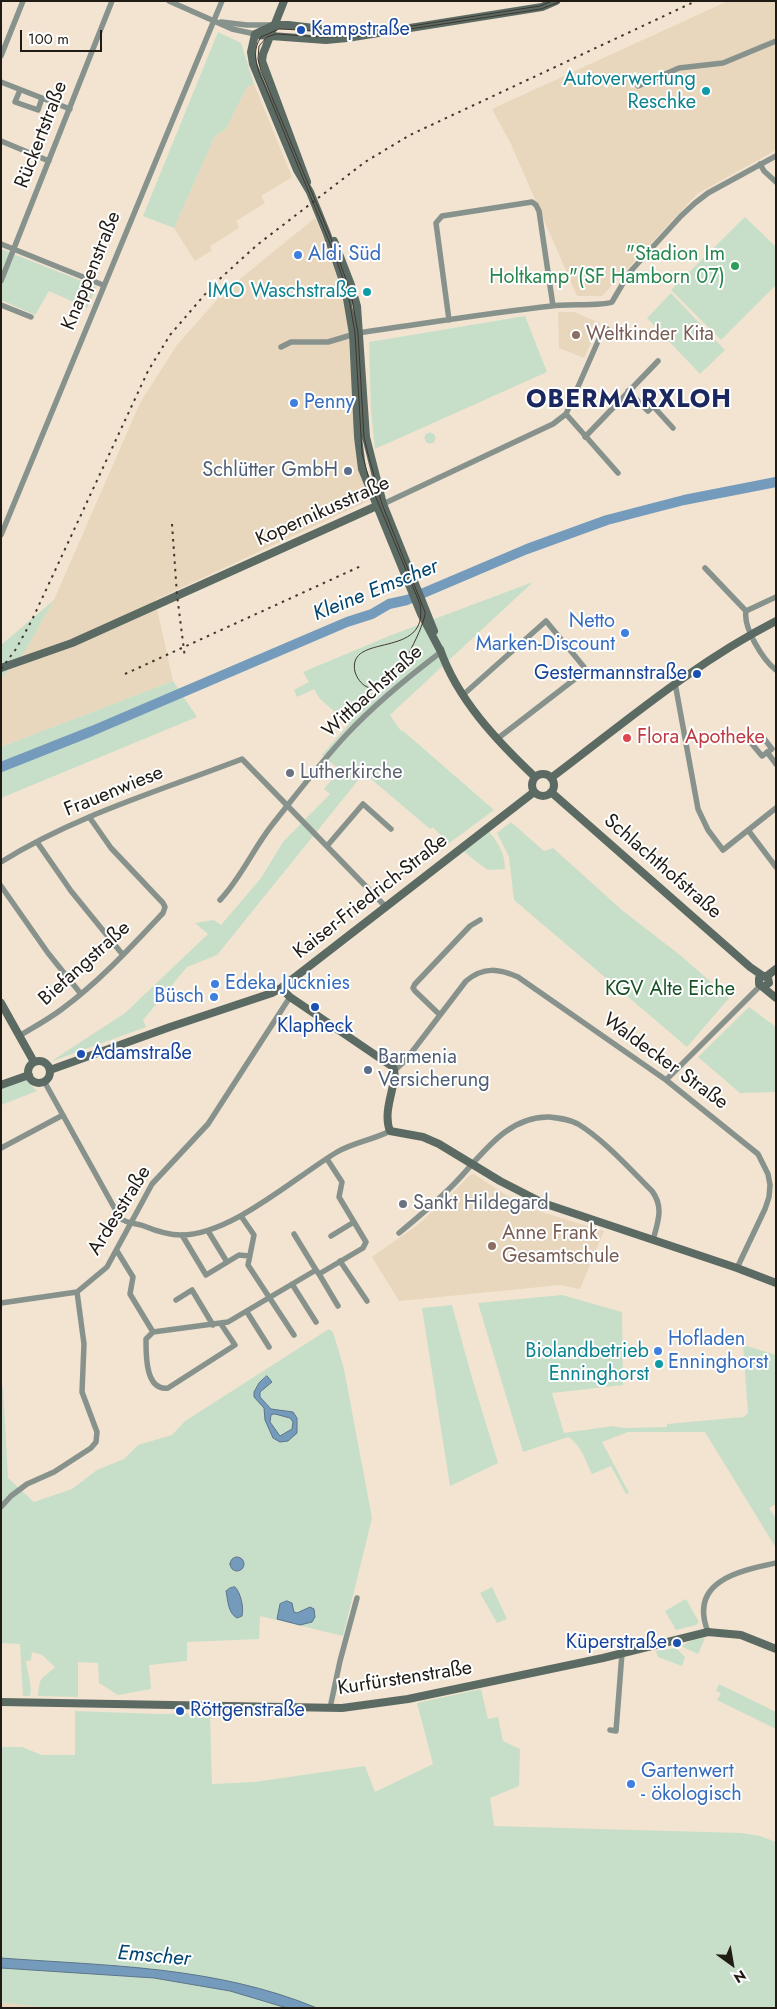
<!DOCTYPE html>
<meta charset="utf-8">
<style>
body{margin:0}
#map{position:relative;width:777px;height:2009px;overflow:hidden;background:#f2e4d0;font-family:Jost,sans-serif}
canvas{display:block}
.frame{position:absolute;inset:0;border:2px solid #201b14;pointer-events:none}
.north{position:absolute;left:707px;top:1939px;width:50px;height:50px;-webkit-text-stroke:4px #fff;paint-order:stroke;rotate:148deg;font-size:14px;font-weight:700;line-height:20px;text-align:center;color:#201b14}
.north::after{content:'';display:block;margin:auto;width:18px;height:22px;background:#201b14;clip-path:polygon(50% 0,100% 100%,50% 72%,0 100%)}
.scale{position:absolute;left:20px;top:30px;width:82px;height:22px;box-sizing:border-box;border:2px solid #201b14;border-top:0;padding-left:6px;font-size:15px;line-height:18px;white-space:nowrap;color:#201b14;-webkit-text-stroke:4px #fff;paint-order:stroke}
</style>
<div id="map">
<canvas width="777" height="2009"></canvas>
<div class="frame"></div>
<div class="north">N</div>
<div class="scale">100 m</div>
</div>
<script>
const ctx = document.querySelector('canvas').getContext('2d');
ctx.lineJoin = 'round';
function fill(path, color) { ctx.fillStyle = color; ctx.fill(path, 'evenodd'); }
function strokePath(path, color, width, dash) { ctx.strokeStyle = color; ctx.lineWidth = width; ctx.lineCap = dash ? 'butt' : 'round'; ctx.setLineDash(dash || []); ctx.stroke(path); }
function write(font, color, halo, rows, align = 'center') {
  ctx.font = font + ' Jost,sans-serif'; ctx.lineWidth = 4; ctx.setLineDash([]); ctx.textBaseline = 'middle'; ctx.strokeStyle = halo; ctx.fillStyle = color; for (const [text, x, y, turn = 0] of rows) {
    ctx.save(); ctx.translate(x, y); ctx.rotate((+turn || 0) * Math.PI / 180); ctx.textAlign = isNaN(turn) ? turn : align; if (halo) ctx.strokeText(text, 0, 0); ctx.fillText(text, 0, 0); ctx.restore();
  }
}
fill(new Path2D(`
 M728,1h48v149l-79,44 -95,102h-25l-66,-152 -19,-35z
 M254,84l38,93 -31,19 4,7 -29,18 3,7 -29,18 2,4 -17,11 -21,-33 41,-92 11,-7 21,-42z
 M315,218l30,69 13,180 11,31 -1,3 -213,99 18,81 -172,66v-68l24,-28 29,-51 86,-197 37,-58 47,-53z
 M558,312h16l26,11 -16,35 -25,-10z
 M474,1174l35,23 29,14 66,20 -24,58 -20,-4 -161,16 -27,-44 44,-31 34,-30 20,-21z
 M1,2002l45,6h-45z`), '#e8d6bd');
fill(new Path2D(`
 M218,32l23,11 13,41 -7,3 -21,42 -11,7 -41,92 -31,-12z
 M745,217l31,30v38l-55,55 -50,-50z
 M1,249l96,38 -10,21 -38,-17 -14,24 -34,-15z
 M671,293l54,57 -25,24 -53,-56z
 M525,316l22,56 -172,77 -4,-38 -2,-69z
 M424.5 438a5.5 5.5 0 1 1 11 0a5.5 5.5 0 1 1-11 0Z
 M533,582l-143,133 11,16 1,-1 92,80 -46,34 -15,-17 -3,2 -66,-56 -147,182 -30,12 -44,53 3,7 -96,35 75,-49 83,-79 -13,-11 19,-3 7,5 40,-47 22,-36 47,-48 -6,-5 16,-19 -18,-15 27,-31 -29,-25 -6,-10 -17,8 -3,-7 15,-8 -6,-10 86,-36z
 M54,600l-29,51 -24,28v-34z
 M173,681l24,36 -196,81v-51z
 M511,822l33,29 9,-3 70,63 57,44 49,43 -42,49 -173,-147 -5,-43 -12,-24z
 M486,828c11,13 19,24 19,41l-17,1 -14,-10 -14,-12z
 M749,1007l27,20v65l-36,1 -42,-36z
 M26,1080l11,11 -36,14v-17z
 M562,1295l60,17 1,73 -71,8 12,40 49,-7 11,2 43,-1v-3l77,-7 4,-4 -5,-68 33,10v149l-7,4 7,11v29l-71,-116h-77l-26,10 27,51 -3,1 -15,-28 -19,8c-6,-12 -11,-30 -24,-37l-45,15 -45,-149z
 M452,1305l20,73 26,85 -48,23 -28,-178z
 M329,1329l4,3 11,37 28,149 -29,118 -83,-20 -1,23 -72,3v19l-38,4 2,24 -33,6 -19,-12 -1,-20 -20,-1v35l-40,-1c2,-22 3,-15 17,-29l-13,-12 -10,-3 -1,8 -5,1c1,10 7,27 4,35h-7l-3,-52 -19,-1v-256h2l5,91 26,24 38,-13 25,-19 27,-11 14,-14 34,-10 13,-14z
 M492,1587l15,32 -10,4 -17,-30z
 M686,1599l13,23 -3,3 -20,5 -11,-19z
 M705,1638l-7,16 -17,-8 12,-6z
 M676,1648l9,9 -3,9 -24,-9 -2,-6z
 M719,1684l57,28v15l-2,1 -57,-28 4,-7 -5,-2z
 M481,1689l7,30 10,-2 5,24 17,8 -1,37 -29,12 4,28 247,7 19,3 16,6v166h-730l-45,-6v-255h21l20,8h33v-44l86,3 49,-1 2,71 43,-2 110,-16 10,26 58,-28 -16,-61z`), '#c7dfc9');
const water = new Path2D(`
 M267,1376l5,6 -12,10v5l11,12 22,3 4,6v15l-9,8 -8,1 -7,-4 -8,-18 -1,-12 -10,-11v-5l5,-9zM275,1414l15,4 3,4 -1,7 -12,7 -10,-14 1,-7z
 M230 1564a7 7 0 1 1 14 0a7 7 0 1 1-14 0Z
 M235,1587c6,6 9,21 7,29l-5,2c-9,-5 -9,-17 -11,-27l4,-3z
 M287,1601l5,2 2,9 3,1 13,-6 4,2 1,8 -3,5 -12,3 -23,-6 3,-15z
 M1,1958c108,8 214,8 316,50h-30l-57,-17 -76,-13 -153,-10z`);
fill(water, '#759bbc');
strokePath(water, '#5c758a', 1);
strokePath(new Path2D(`
 M1,767l91,-36 255,-109 25,-8 17,-10 18,-4 120,-51 80,-29 77,-20 92,-18`), '#759bbc', 10);
strokePath(new Path2D(`
 M169,1l63,28 23,5
 M221,22l26,3h24
 M1,56l22,-55
 M1,82l69,27
 M638,86l41,-18 44,-5 53,-22
 M20,90l-5,12 23,8 4,-12
 M1,141l48,20
 M760,164l4,7 12,11
 M1,244l102,41
 M1,281l111,-280
 M1,305l30,12
 M449,320l-13,-97 6,-7 90,-14 4,3 3,6 14,95
 M281,347l10,-5h37l30,-9c64,-9 129,-20 194,-27 12,-2 54,0 60,-4l17,-29 52,-57 14,-13 13,-10 68,-37
 M628,391l20,20 5,-5 20,22
 M566,414l52,59
 M585,437l73,-76
 M383,504l170,-80 13,-10 33,-75 8,-10
 M1,535l221,-534
 M705,568l41,43c-3,17 17,49 30,59
 M746,611l30,-14
 M675,683l23,126 10,21 15,20 53,-42
 M464,694l82,-73 38,46v5l-87,67
 M762,736l10,13 -10,7 -10,-12z
 M767,752l9,12
 M748,830l28,37
 M37,842l34,49 52,64
 M327,846l36,-42 28,25
 M1,862c73,-46 161,-72 241,-103l143,147
 M1,886l47,67 33,41
 M220,900c21,-22 33,-51 52,-75 24,-30 48,-62 75,-91 28,-30 61,-57 94,-82
 M440,1015l-25,-24 -2,-3 2,-4 55,-58 10,-6
 M19,1036c15,-9 30,-17 43,-27 37,-27 69,-62 101,-96l2,-6 -2,-4 -52,-55 -21,-30
 M395,1070l10,-9 61,-80c18,-15 33,-12 52,-4l148,103 92,74 10,20 2,11 -1,12 -4,12 -28,59
 M666,1080l94,-94
 M44,1081l76,137c7,6 16,5 24,8 12,5 24,9 37,9 50,0 113,-57 156,-83 17,-10 36,-12 53,-21
 M1,1148l62,-33
 M241,1216l13,19 -6,30 46,70
 M208,1231l19,31
 M399,1233c17,-14 35,-29 51,-45 29,-28 54,-72 99,-71 10,1 20,2 29,7 25,15 53,46 74,67 12,16 6,31 1,49
 M294,1234l22,36
 M182,1235l24,40 33,-20 10,1
 M331,1236l23,-14
 M117,1251l16,26 -3,17 23,38
 M340,1261l27,40
 M319,1274l19,32
 M292,1284l24,38
 M176,1300l16,-10 21,35
 M1,1303l76,-11
 M247,1312l22,35
 M221,1324l14,21 -67,43c-23,3 -22,-34 -22,-49l7,-7 75,-10 88,-52 3,4 44,-26 3,-6 -27,-45 3,-15 -15,-23
 M1,1507l10,-11 16,-12 27,-12 37,-24 5,-6 1,-10 -15,-40 2,-48 -7,-52 30,-25 45,-83 56,-60 82,-127
 M708,1632c-20,-51 31,-61 68,-69
 M330,1708l10,-47 17,-63
 M610,1730l6,1 6,-78`), '#88928d', 5.5);
strokePath(new Path2D(`
 M284,1l-21,53 -1,7 45,121
 M366,34l-78,-9h-14l-19,9 -4,18 2,12 44,106 13,22 17,42 18,53 8,47 5,103 4,32 59,145 20,38
 M257,35l69,5 21,-2 195,-31 14,-6
 M334,241l17,44 6,21 9,131 17,67 51,127
 M440,649c17,50 57,92 95,128
 M1,668l71,-25 309,-139
 M532 785a11 11 0 1 1 22 0a11 11 0 1 1-22 0Z
 M551,778c73,-55 143,-115 225,-157
 M551,792l199,175 13,9
 M767,976l9,-7
 M763,987l6,-4 -1,-5 -3,-2 -6,2v6l17,14
 M281,988l9,9 103,70c7,12 -12,42 -3,64l33,6 16,7 61,37 43,22 194,65 39,15
 M1,1003l33,59
 M28 1072a11 11 0 1 1 22 0a11 11 0 1 1-22 0Z
 M50,1070l120,-43 102,-34 9,-5 253,-196
 M1,1085l28,-10
 M1,1702l341,6 66,-9 195,-41 105,-26 33,3 35,14`), '#5b6a63', 8);
strokePath(new Path2D(`
 M552,1l-12,5 -174,27 -87,-4 -18,8c-8,12 -6,22 -2,35l75,181 14,40 7,40 7,120 8,30 50,121c10,57 -74,27 -65,68 2,6 6,12 12,15 7,3 16,2 22,-3 9,-8 37,-60 36,-72l-43,-108 -14,-50 -4,-17 -6,-104 -7,-40 -21,-57 -69,-165 -3,-12 1,-13 8,-9 9,-3 46,3 42,-1 177,-27 21,-8`), '#3e372f', 1);
strokePath(new Path2D(`
 M172,524l5,71 8,63
 M1,669l15,-20 16,-29 116,-249 22,-36 43,-50 44,-40 108,-83 45,-27 286,-134
 M125,674l236,-108`), '#3e372f', 2, [2.5, 5]);
for (const [x, y, r, color] of [
 [301,30,5,"#1a4fb4"],
 [706,91,5,"#0f9aa8"],
 [298,255,5,"#3f7fe0"],
 [735,266,5,"#2e9e5b"],
 [367,292,5,"#0f9aa8"],
 [576,335,5,"#8d6e63"],
 [294,403,5,"#3f7fe0"],
 [348,471,5,"#5c6f8a"],
 [625,633,5,"#3f7fe0"],
 [697,674,5,"#1a4fb4"],
 [627,738,5,"#e0444e"],
 [290,773,5,"#6b7280"],
 [215,984,5,"#3f7fe0"],
 [214,997,5,"#3f7fe0"],
 [315,1007,5,"#1a4fb4"],
 [81,1054,5,"#1a4fb4"],
 [368,1070,5,"#5c6f8a"],
 [403,1204,5,"#6b7280"],
 [492,1246,5,"#8d6e63"],
 [658,1351,5,"#3f7fe0"],
 [659,1364,5,"#0f9aa8"],
 [677,1643,5,"#1a4fb4"],
 [180,1711,5,"#1a4fb4"],
 [631,1784,5,"#3f7fe0"]
]) { const dot = new Path2D(); dot.arc(x, y, r, 0, 2 * Math.PI); ctx.fillStyle = color; ctx.fill(dot); strokePath(dot, '#fff', 2); }
write('20px', '#164399', '#fff', [
 ["Kampstraße",311,30],
 ["Gestermannstraße",687,674,"right"],
 ["Klapheck",315,1027,"center"],
 ["Adamstraße",91,1054],
 ["Küperstraße",667,1643,"right"],
 ["Röttgenstraße",190,1711]
], 'left');
write('20px', '#0d838f', '#fff', [
 ["Autoverwertung",696,80],
 ["Reschke",696,103],
 ["IMO Waschstraße",357,292],
 ["Biolandbetrieb",649,1352],
 ["Enninghorst",649,1375]
], 'right');
write('20px', '#201b14', '#fff', [
 ["Rückertstraße",42,135,-69],
 ["Knappenstraße",92,271,-68],
 ["Kopernikusstraße",323,512,-24],
 ["Wittbachstraße",373,692,-42],
 ["Frauenwiese",114,792,-22],
 ["Schlachthofstraße",662,867,41],
 ["Kaiser-Friedrich-Straße",371,897,-38],
 ["Biefangstraße",85,964,-42],
 ["Waldecker Straße",665,1062,36],
 ["Ardesstraße",120,1211,-58],
 ["Kurfürstenstraße",405,1679,-9]
]);
write('20px', '#366cbe', '#fff', [
 ["Aldi Süd",308,255],
 ["Penny",304,403],
 ["Netto",615,622,"right"],
 ["Marken-Discount",615,645,"right"],
 ["Edeka Jucknies",225,984],
 ["Büsch",204,997,"right"],
 ["Hofladen",668,1340],
 ["Enninghorst",668,1363],
 ["Gartenwert",641,1772],
 ["- ökologisch",641,1795]
], 'left');
write('20px', '#27864d', '#fff', [
 ["\"Stadion Im",725,255],
 ["Holtkamp\"(SF Hamborn 07)",725,278]
], 'right');
write('20px', '#785e54', '#fff', [
 ["Weltkinder Kita",586,335],
 ["Anne Frank",502,1234],
 ["Gesamtschule",502,1257]
], 'left');
write('20px', '#4e5e75', '#fff', [
 ["Schlütter GmbH",338,471],
 ["Barmenia",378,1058,"left"],
 ["Versicherung",378,1081,"left"]
], 'right');
write('20px', '#be3a42', '#fff', [
 ["Flora Apotheke",637,738]
], 'left');
write('20px', '#5b616d', '#fff', [
 ["Lutherkirche",300,773],
 ["Sankt Hildegard",413,1204]
], 'left');
write('20px', '#195225', '#fff', [
 ["KGV Alte Eiche",670,990]
]);
write('italic 21px', '#004570', '#fff', [
 ["Kleine Emscher",376,591,-22],
 ["Emscher",154,1957,5]
]);
ctx.letterSpacing = '1px';
write('bold 25px', '#1b2860', '#fff', [
 ["OBERMARXLOH",629,401]
]);
ctx.letterSpacing = '0px';
</script>
